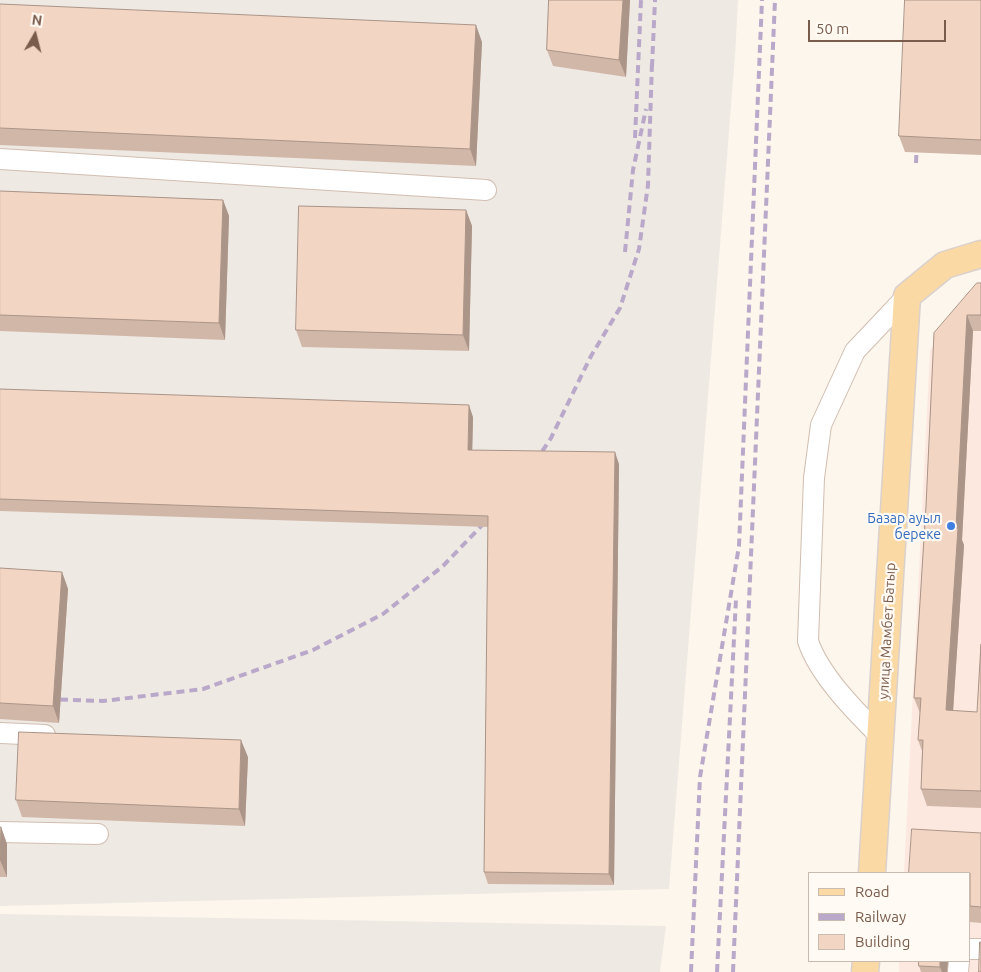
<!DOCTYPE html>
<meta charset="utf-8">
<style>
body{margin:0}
#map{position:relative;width:981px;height:972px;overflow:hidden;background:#fdf6ec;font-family:Ubuntu,sans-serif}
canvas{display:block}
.legend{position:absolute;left:808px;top:872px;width:162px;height:90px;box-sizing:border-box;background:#fffaf3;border:1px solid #cabbb1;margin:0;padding:6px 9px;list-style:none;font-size:15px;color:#7a5c4d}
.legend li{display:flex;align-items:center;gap:10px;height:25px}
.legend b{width:25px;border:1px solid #cabbb1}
.north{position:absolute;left:10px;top:10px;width:50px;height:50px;-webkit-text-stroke:4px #fffaf3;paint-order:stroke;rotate:8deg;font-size:14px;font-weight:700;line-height:20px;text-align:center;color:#7a5c4d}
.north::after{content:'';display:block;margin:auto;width:18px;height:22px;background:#7a5c4d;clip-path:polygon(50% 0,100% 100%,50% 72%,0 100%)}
.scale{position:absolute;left:808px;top:20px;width:138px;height:22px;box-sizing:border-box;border:2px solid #7a5c4d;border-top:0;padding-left:6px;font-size:15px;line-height:18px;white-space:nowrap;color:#7a5c4d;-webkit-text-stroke:4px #fffaf3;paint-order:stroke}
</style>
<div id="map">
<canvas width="981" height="972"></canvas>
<ul class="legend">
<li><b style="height:6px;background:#fbd9a5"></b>Road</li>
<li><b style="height:6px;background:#b9a8c9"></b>Railway</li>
<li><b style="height:14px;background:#f3d5c3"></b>Building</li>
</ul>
<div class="north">N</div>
<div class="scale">50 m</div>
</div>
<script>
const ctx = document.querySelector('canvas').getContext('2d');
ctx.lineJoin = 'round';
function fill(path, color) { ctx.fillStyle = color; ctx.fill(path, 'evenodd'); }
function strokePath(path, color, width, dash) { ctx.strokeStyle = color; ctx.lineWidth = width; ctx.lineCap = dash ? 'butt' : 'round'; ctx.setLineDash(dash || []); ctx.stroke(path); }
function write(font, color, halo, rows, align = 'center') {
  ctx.font = font + ' Ubuntu,sans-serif'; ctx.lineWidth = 4.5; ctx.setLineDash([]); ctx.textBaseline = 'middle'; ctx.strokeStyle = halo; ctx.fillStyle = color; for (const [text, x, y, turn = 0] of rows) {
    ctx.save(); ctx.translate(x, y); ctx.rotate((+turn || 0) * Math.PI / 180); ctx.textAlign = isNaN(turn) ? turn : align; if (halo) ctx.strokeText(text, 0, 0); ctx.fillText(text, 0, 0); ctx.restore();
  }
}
fill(new Path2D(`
 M981,291v681h-82v-11h71v-88h-66l26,-523z`), '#fde8e0');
fill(new Path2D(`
 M0,0h738l-3,56 -66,833 -669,17z
 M0,914l666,12 -6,46h-660z`), '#efe9e4');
const minor = new Path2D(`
 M0,159l486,31
 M0,733l45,2
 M881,737c-25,-25 -62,-62 -73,-96l6,-163 7,-53 34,-74 52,-55
 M0,832l98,2
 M970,949h11
 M958,972l1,-11`);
const major = new Path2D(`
 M872,873l35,-577 38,-31 36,-11
 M865,972l1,-11`);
strokePath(minor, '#d1beb0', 22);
strokePath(major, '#dad1cd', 29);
strokePath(minor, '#fff', 20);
strokePath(major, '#fbd9a5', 26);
strokePath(new Path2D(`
 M652,67l3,-67
 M635,138l6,-138
 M916,163l1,-23
 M625,252l8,-82 13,-61
 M535,462l16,-24 40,-82 29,-48 19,-59 9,-64 4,-123
 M47,699l56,2 100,-12 110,-39 70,-36 60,-48 46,-48
 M691,972l9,-195 39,-231 23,-546
 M717,972l19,-373
 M733,972l42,-972`), '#b9a8c9', 4, [8, 5]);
fill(new Path2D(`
 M549,0h81l-4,77 -73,-11 -6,-16z
 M981,0v155l-76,-3 -6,-16z
 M0,4l482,38 -6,124 -476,-21z
 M0,191l223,9 6,16 -4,124 -225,-9z
 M466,210l6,16 -3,125 -167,-4 -6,-17z
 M981,283v48h-8l-11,209 2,5 -11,166 24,1 4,-68v164l-54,-2 -6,-17 1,-38 -4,-11 2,-27 -6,-15 12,-192 8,-173z
 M0,389l473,28 -1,33 147,14 -5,421 -126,-1 -4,-12 4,-345 -488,-16z
 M0,568l62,4 6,17 -9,134 -59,-4z
 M248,757l-3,69 -223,-9 -6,-17z
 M0,827h1l6,17v33h-7z
 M981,833v90l-11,-1v-49z
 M919,961h29l-1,11h-26l-2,-6z`), '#d1b7a8');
fill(new Path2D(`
 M623,0h7l-4,77 -7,-17z
 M476,25l6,17 -6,124 -6,-17z
 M223,200l6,16 -4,124 -6,-17z
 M466,210l6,16 -3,125 -6,-16z
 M967,315l6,16 -11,209 2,5 -12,182 -6,-17z
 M469,405l4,12 -1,45 -4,-12z
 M615,452l4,12 -5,421 -5,-11z
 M62,572l6,17 -9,134 -6,-17z
 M241,740l7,17 -3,69 -6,-17z
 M1,827l6,17v33l-7,-17z
 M940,961h8l-1,11h-5l-2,-5z`), '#aa9588');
const building = new Path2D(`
 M549,0h74l-4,60 -72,-10z
 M905,0h76v140l-82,-4z
 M0,4l476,21 -6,124 -470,-21z
 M0,191l223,9 -4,123 -219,-8z
 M299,206l167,4 -3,125 -167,-5z
 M977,283h4v32h-14l-11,213h2l-12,182 31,2 4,-68v147l-60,-2 2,-49h-5l3,-42h-7l12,-192 8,-173z
 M0,389l469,16 -1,45 147,2 -6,422 -125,-2 4,-356 -488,-17z
 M0,568l62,4 -9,134 -53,-3z
 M19,732l222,8 -2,69 -223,-9z
 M0,827h1l-1,33z
 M912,829l69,4v74l-11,-1v-33h-61z
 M980,942h1v30h-2z
 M919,961h21v6l-21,-1z`);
fill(building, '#f3d5c3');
strokePath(building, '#aa9588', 1);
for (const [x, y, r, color] of [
 [951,526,5,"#3f7fe0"]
]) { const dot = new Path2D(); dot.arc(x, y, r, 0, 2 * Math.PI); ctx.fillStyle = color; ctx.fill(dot); strokePath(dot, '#fffaf3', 2); }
write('14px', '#366cbe', '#fffaf3', [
 ["Базар ауыл",941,518],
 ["береке",941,534]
], 'right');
write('14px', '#7a5c4d', '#fffaf3', [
 ["улица Мамбет Батыр",887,631,-87]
]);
</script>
